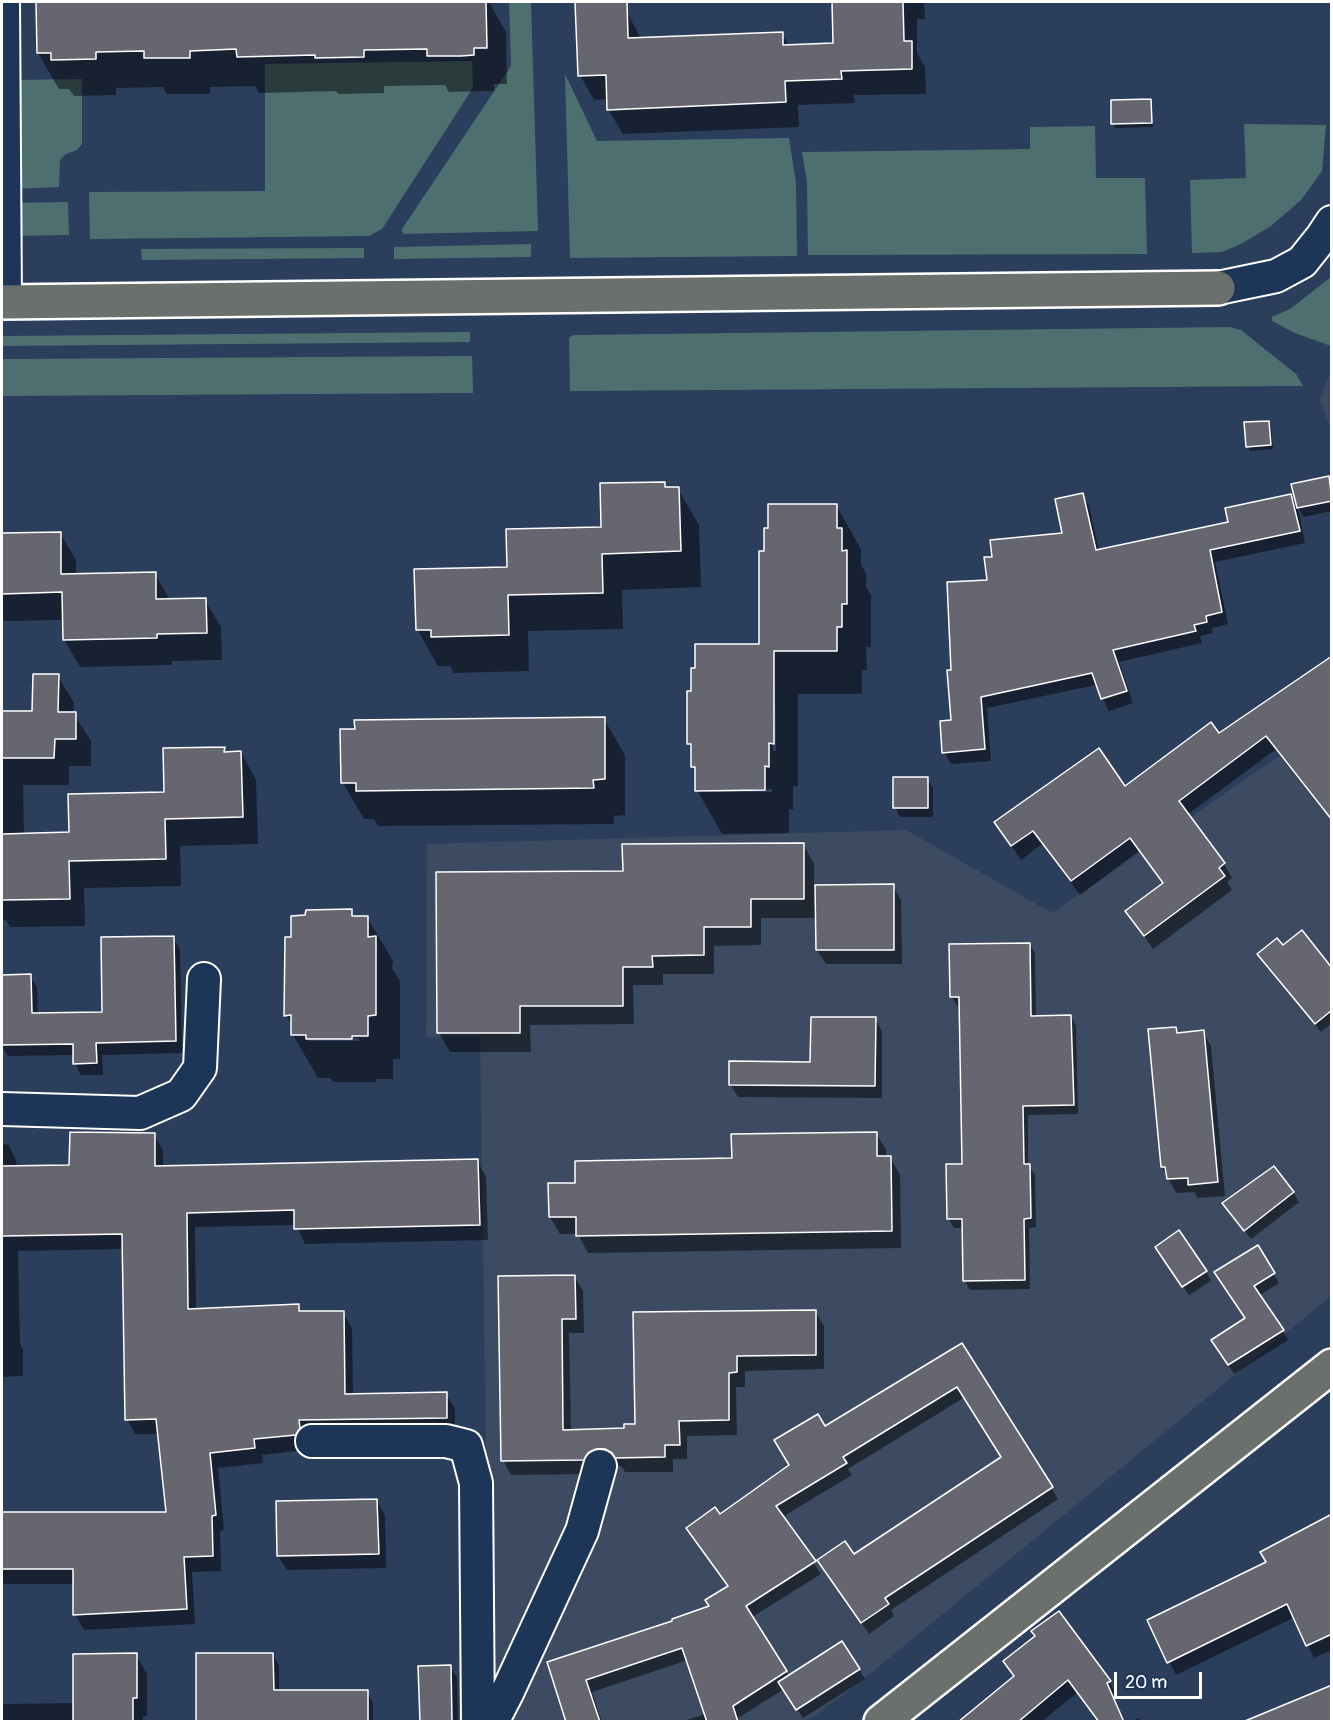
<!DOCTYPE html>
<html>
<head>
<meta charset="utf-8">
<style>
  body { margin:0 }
  #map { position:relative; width:1333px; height:1723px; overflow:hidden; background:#2b3f5c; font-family:Pangolin,sans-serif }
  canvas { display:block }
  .frame { position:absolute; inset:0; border:3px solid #fff; pointer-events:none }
  .scale { position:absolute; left:1114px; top:1672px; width:88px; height:27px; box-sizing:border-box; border:3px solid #fff; border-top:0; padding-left:8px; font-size:18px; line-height:21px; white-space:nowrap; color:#fff; -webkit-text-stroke:4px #1d3557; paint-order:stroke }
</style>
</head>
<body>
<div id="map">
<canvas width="1333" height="1723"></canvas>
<div class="frame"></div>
<div class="scale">20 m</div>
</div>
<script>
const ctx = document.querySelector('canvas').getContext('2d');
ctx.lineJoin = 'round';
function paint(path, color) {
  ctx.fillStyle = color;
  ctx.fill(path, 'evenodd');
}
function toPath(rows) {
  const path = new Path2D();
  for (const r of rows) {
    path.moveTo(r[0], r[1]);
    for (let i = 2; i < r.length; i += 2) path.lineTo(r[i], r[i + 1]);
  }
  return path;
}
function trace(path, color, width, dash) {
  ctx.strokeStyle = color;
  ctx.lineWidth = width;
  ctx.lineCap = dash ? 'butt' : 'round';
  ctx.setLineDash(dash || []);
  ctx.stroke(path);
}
paint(toPath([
  [1331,369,1332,369,1331,429,1320,400],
  [1331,720,1331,1296,855,1686,807,1721,490,1721,480,1037,426,1037,427,844,906,830,1052,913]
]), '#3c4b62');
paint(toPath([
  [509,2,531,2,538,231,403,234,402,229,511,66],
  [472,61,473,86,469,94,382,229,369,236,90,239,89,192,265,191,265,64],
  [565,74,597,141,789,138,796,183,797,256,570,258],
  [82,79,82,144,77,150,66,154,60,160,59,187,11,189,11,80],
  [1244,124,1326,125,1322,171,1301,200,1271,226,1241,244,1222,252,1192,253,1190,180,1246,178],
  [1095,126,1096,178,1145,178,1147,254,808,255,807,182,802,152,1030,149,1030,127],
  [68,202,69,235,11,236,10,203],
  [531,244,531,257,394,259,394,247],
  [364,248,364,258,142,260,141,249],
  [1331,277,1331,346,1295,333,1272,321,1272,317,1290,309],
  [1230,327,1241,330,1296,374,1303,386,570,391,569,338,573,335],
  [470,332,470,342,2,346,2,336],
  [472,356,473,393,2,396,2,359]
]), '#4d6f70');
paint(toPath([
  [37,2,489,2,506,32,507,84,494,84,494,91,449,92,445,85,384,86,384,93,338,94,336,91,259,93,255,86,210,87,210,94,167,94,163,87,116,88,116,95,74,96,69,89,59,89,38,53],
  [829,2,924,2,925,19,917,19,917,53,925,67,926,94,854,95,855,103,798,105,799,127,623,134,608,109,608,99,594,100,580,75,627,12,641,39,782,33,789,46,835,45,834,11],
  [1150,100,1152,105,1153,127,1115,128,1113,124],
  [1269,422,1271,426,1273,449,1250,451,1248,447],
  [1328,477,1332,483,1332,511,1304,517,1298,508,1305,543,1215,562,1228,624,1212,628,1213,633,1200,636,1202,643,1119,662,1133,703,1109,711,1096,685,987,708,991,761,951,764,944,752,953,722,952,671,988,582,994,558,1064,535,1082,495,1089,506,1099,551,1230,523,1291,496,1298,507],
  [664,484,667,489,678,489,699,525,701,587,622,590,623,629,528,631,529,671,454,673,450,666,438,666,417,629,508,569,603,528],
  [836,505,861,549,861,565,866,573,866,587,871,595,871,647,866,647,867,670,862,670,862,694,798,694,798,786,793,786,793,810,789,809,789,833,722,834,697,790,697,774,693,767,693,751,688,743,692,693,761,645,765,552],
  [772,687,775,687,776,751,773,751],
  [715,789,772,789,772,792,715,792],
  [60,533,76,560,76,575,155,574,170,600,205,600,221,627,222,660,172,661,172,665,80,667,64,640,64,620,2,621,2,534],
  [1332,657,1332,821,1275,750,1187,815,1224,864,1232,878,1227,882,1232,890,1153,949,1127,911,1163,884,1139,851,1080,895,1042,844,1021,860,996,823,1125,788,1218,735],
  [58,676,74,703,73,713,91,741,91,766,69,766,69,785,23,785,24,835,70,834,166,793,224,749,226,753,241,752,256,780,258,844,180,846,181,886,84,888,85,926,10,927,6,920,2,920,2,713,33,713],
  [604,719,625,755,625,815,614,816,614,824,378,826,374,819,364,819,343,783],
  [927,779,933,788,933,817,900,817,895,807],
  [803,844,814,864,814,887,893,886,901,900,902,964,826,964,817,950,817,918,761,918,761,945,714,946,714,974,663,974,663,985,633,985,634,1024,530,1025,531,1052,450,1052,439,1033,624,872],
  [351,911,354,917,367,917,393,961,392,968,400,981,400,1059,393,1059,393,1079,376,1079,376,1082,333,1082,330,1078,318,1078,293,1035,293,1027,286,1015,292,939],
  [309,1038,359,1038,359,1041,309,1041],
  [173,937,180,949,182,1053,102,1055,103,1075,81,1075,75,1063,74,1055,8,1056,2,1046,2,976,30,976,37,988,38,1015,104,1013],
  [1030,944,1035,954,1036,1017,1071,1017,1076,1026,1078,1114,1028,1115,1028,1165,1035,1175,1036,1227,1029,1228,1030,1289,970,1290,965,1281,964,1228,954,1228,948,1218,964,1166,961,1006,957,1006,951,996],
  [1282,947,1327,965,1332,963,1332,1023,1321,1032,1259,954],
  [875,1018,882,1031,882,1098,738,1097,730,1084,812,1063],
  [1176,1029,1179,1034,1203,1032,1211,1046,1225,1196,1198,1198,1194,1192,1176,1193,1162,1167],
  [876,1133,886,1150,886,1157,890,1157,900,1175,901,1248,588,1253,578,1234,560,1234,550,1217,577,1185,733,1160],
  [154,1135,163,1150,163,1167,477,1161,486,1176,488,1240,305,1244,296,1225,195,1227,196,1311,298,1306,302,1313,343,1313,352,1328,353,1395,446,1394,455,1409,455,1433,262,1455,263,1463,218,1468,224,1530,220,1531,221,1571,192,1572,195,1624,84,1630,75,1614,75,1584,2,1584,2,1514,167,1514,159,1434,135,1434,127,1419,124,1249,18,1251,20,1344,23,1349,23,1376,2,1377,2,1145,8,1144,16,1160,17,1167,71,1166],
  [1293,1192,1299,1202,1251,1239,1224,1204],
  [1257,1247,1279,1283,1259,1296,1288,1340,1234,1374,1219,1350,1246,1319],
  [1162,1256,1206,1271,1211,1281,1189,1295],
  [574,1276,583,1291,584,1333,569,1333,571,1431,626,1430,636,1425,635,1314,815,1311,824,1326,824,1369,745,1371,745,1387,736,1387,737,1435,687,1436,687,1459,673,1459,673,1472,625,1472,623,1468,615,1463,592,1474,511,1475,503,1460],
  [962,1345,1058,1499,891,1610,894,1616,869,1634,826,1572,854,1556,1002,1458,965,1397,848,1469,852,1475,782,1517,821,1574,752,1617,789,1677,842,1643,865,1679,803,1718,784,1689,738,1718,739,1722,680,1722,706,1714,688,1660,592,1692,602,1722,568,1722,548,1663,674,1622,711,1607,729,1587,688,1529,720,1516,791,1465,824,1428],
  [376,1500,385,1515,386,1568,287,1570,278,1556],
  [1332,1515,1332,1650,1314,1658,1295,1617,1176,1675,1149,1621,1268,1563],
  [273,1654,279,1666,279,1691,367,1692,373,1703,373,1722,198,1722],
  [136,1655,147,1674,147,1716,143,1716,143,1722,2,1722,2,1704,75,1703],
  [1005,1661,1109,1682,1117,1695,1092,1713,1077,1693,1041,1722,960,1722,1014,1678],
  [450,1667,457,1678,458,1722,421,1722],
  [1139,1718,1141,1722,1129,1722]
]), '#0007');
const building = toPath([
  [36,2,486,2,487,48,474,48,474,55,461,56,427,56,427,49,364,50,364,57,315,58,315,55,237,57,236,49,190,51,190,58,144,58,144,51,96,52,96,59,51,60,51,53,37,53,36,2],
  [575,2,627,2,628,38,783,32,783,45,833,43,832,2,903,2,904,41,912,41,912,69,841,71,842,79,785,81,786,102,607,110,606,75,578,76,575,2],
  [1151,99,1152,123,1111,124,1111,100,1151,99],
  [1269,421,1271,445,1246,447,1244,422,1269,421],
  [1329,476,1332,501,1297,508,1291,484,1329,476],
  [665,482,665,487,679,487,681,551,602,554,603,593,508,595,509,635,431,637,431,630,416,630,414,569,507,567,506,529,601,527,600,483,665,482],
  [1083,493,1096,550,1228,522,1225,508,1291,494,1300,531,1210,550,1222,612,1206,616,1207,622,1194,625,1196,631,1113,650,1127,691,1101,699,1092,673,981,697,985,749,942,753,940,721,951,720,947,670,951,670,947,582,987,580,984,557,992,557,990,540,1062,533,1055,499,1083,493],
  [768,504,837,504,837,528,842,528,842,551,847,550,847,604,842,604,842,627,837,627,837,651,774,651,774,744,769,743,769,767,765,766,765,790,695,791,695,767,691,767,691,744,687,744,687,691,691,691,691,668,695,668,695,644,759,644,759,551,764,551,764,528,768,528,768,504],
  [61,532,61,574,156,572,156,599,206,598,207,633,157,634,157,638,63,640,62,592,2,594,2,533,61,532],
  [1332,656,1332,820,1266,736,1179,801,1225,863,1219,868,1225,876,1144,936,1125,911,1163,883,1130,838,1071,881,1033,831,1011,846,994,822,1099,748,1125,786,1211,722,1219,733,1332,656],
  [33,674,59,674,58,712,76,712,76,739,55,739,54,758,2,758,2,711,32,711,33,674],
  [605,717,605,779,593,780,594,788,356,791,356,783,341,783,340,729,355,729,354,720,605,717],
  [225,747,224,752,241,751,243,817,165,819,166,859,69,861,70,899,2,900,2,834,69,832,68,794,164,792,163,748,225,747],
  [893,777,928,777,928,808,893,808,893,777],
  [804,843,804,899,751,899,751,927,704,927,704,955,652,956,653,967,623,967,623,1006,520,1006,520,1033,437,1033,436,872,623,871,622,844,804,843],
  [894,884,894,950,816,950,815,885,894,884],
  [352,909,352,916,368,916,368,937,376,936,376,1015,368,1016,368,1036,352,1036,352,1039,306,1039,306,1035,291,1035,291,1015,284,1016,285,937,291,937,291,916,305,915,306,910,352,909],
  [1302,930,1332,968,1332,1010,1315,1024,1257,954,1277,938,1283,945,1302,930],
  [174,936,176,1041,96,1043,97,1063,73,1064,73,1044,2,1045,2,975,31,974,32,1013,102,1012,101,937,174,936],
  [1030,943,1031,1016,1071,1015,1074,1105,1023,1106,1024,1164,1030,1164,1031,1218,1024,1219,1025,1280,963,1281,962,1219,947,1219,946,1164,962,1164,959,997,950,997,949,944,1030,943],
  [811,1017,876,1017,875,1086,729,1085,729,1061,810,1062,811,1017],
  [1176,1027,1177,1033,1204,1030,1218,1182,1188,1185,1188,1178,1167,1179,1165,1167,1161,1167,1148,1029,1176,1027],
  [70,1132,155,1133,155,1166,478,1159,480,1225,294,1229,294,1210,187,1213,188,1309,299,1304,299,1311,344,1311,345,1394,447,1392,447,1418,299,1420,300,1428,296,1435,254,1439,255,1448,210,1453,216,1515,212,1516,213,1556,184,1557,187,1609,73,1615,73,1569,2,1569,2,1512,166,1512,156,1419,125,1420,122,1234,2,1236,2,1166,69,1165,70,1132],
  [877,1132,877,1156,891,1156,892,1231,576,1236,576,1217,549,1217,548,1183,575,1183,575,1161,732,1158,731,1134,877,1132],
  [1274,1166,1294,1192,1244,1231,1222,1203,1274,1166],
  [1179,1230,1207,1271,1182,1287,1155,1247,1179,1230],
  [1258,1245,1275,1273,1254,1286,1284,1330,1228,1365,1211,1340,1245,1318,1214,1272,1258,1245],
  [575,1275,576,1319,562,1319,563,1430,624,1428,624,1424,635,1424,633,1312,816,1310,816,1355,737,1356,737,1372,729,1373,729,1420,679,1421,680,1445,665,1445,665,1457,615,1458,612,1453,605,1449,596,1449,588,1453,584,1460,501,1461,498,1276,575,1275],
  [962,1343,1053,1487,885,1598,889,1604,861,1623,817,1560,845,1541,854,1554,1001,1457,957,1387,843,1457,847,1463,776,1506,816,1561,746,1606,787,1671,733,1706,738,1722,707,1722,682,1648,586,1680,600,1722,566,1722,547,1662,672,1621,672,1619,709,1606,705,1600,728,1586,686,1528,715,1507,720,1514,789,1465,774,1440,818,1414,825,1426,962,1343],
  [377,1499,379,1554,277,1556,276,1501,377,1499],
  [1332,1514,1332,1634,1306,1646,1287,1604,1167,1663,1147,1620,1266,1562,1260,1552,1332,1514],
  [1059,1611,1111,1681,1107,1683,1124,1722,1099,1722,1068,1680,1018,1722,958,1722,1014,1676,1003,1661,1035,1636,1031,1631,1059,1611],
  [842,1641,860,1669,796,1710,778,1682,842,1641],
  [137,1653,137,1698,133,1698,133,1722,73,1722,73,1654,137,1653],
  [196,1653,273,1653,274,1690,368,1690,368,1722,196,1722,196,1653],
  [451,1665,452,1722,420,1722,418,1666,451,1665],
  [1332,1685,1332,1722,1245,1722,1245,1721,1332,1685]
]);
paint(building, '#65666f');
trace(building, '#fff', 1.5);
const minor = toPath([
  [3,2,5,302],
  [1218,288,1276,276,1302,262,1322,237,1332,222],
  [2,1109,140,1113,181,1095,200,1068,204,979],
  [312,1441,446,1441,466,1446,476,1483,478,1722],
  [492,1722,507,1693,582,1531,600,1466]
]);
const major = toPath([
  [2,302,1218,288],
  [881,1722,1332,1366]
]);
trace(minor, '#fff', 36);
trace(major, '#fff', 38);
trace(minor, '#1d3557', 32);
trace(major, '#6b706d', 33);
</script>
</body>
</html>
